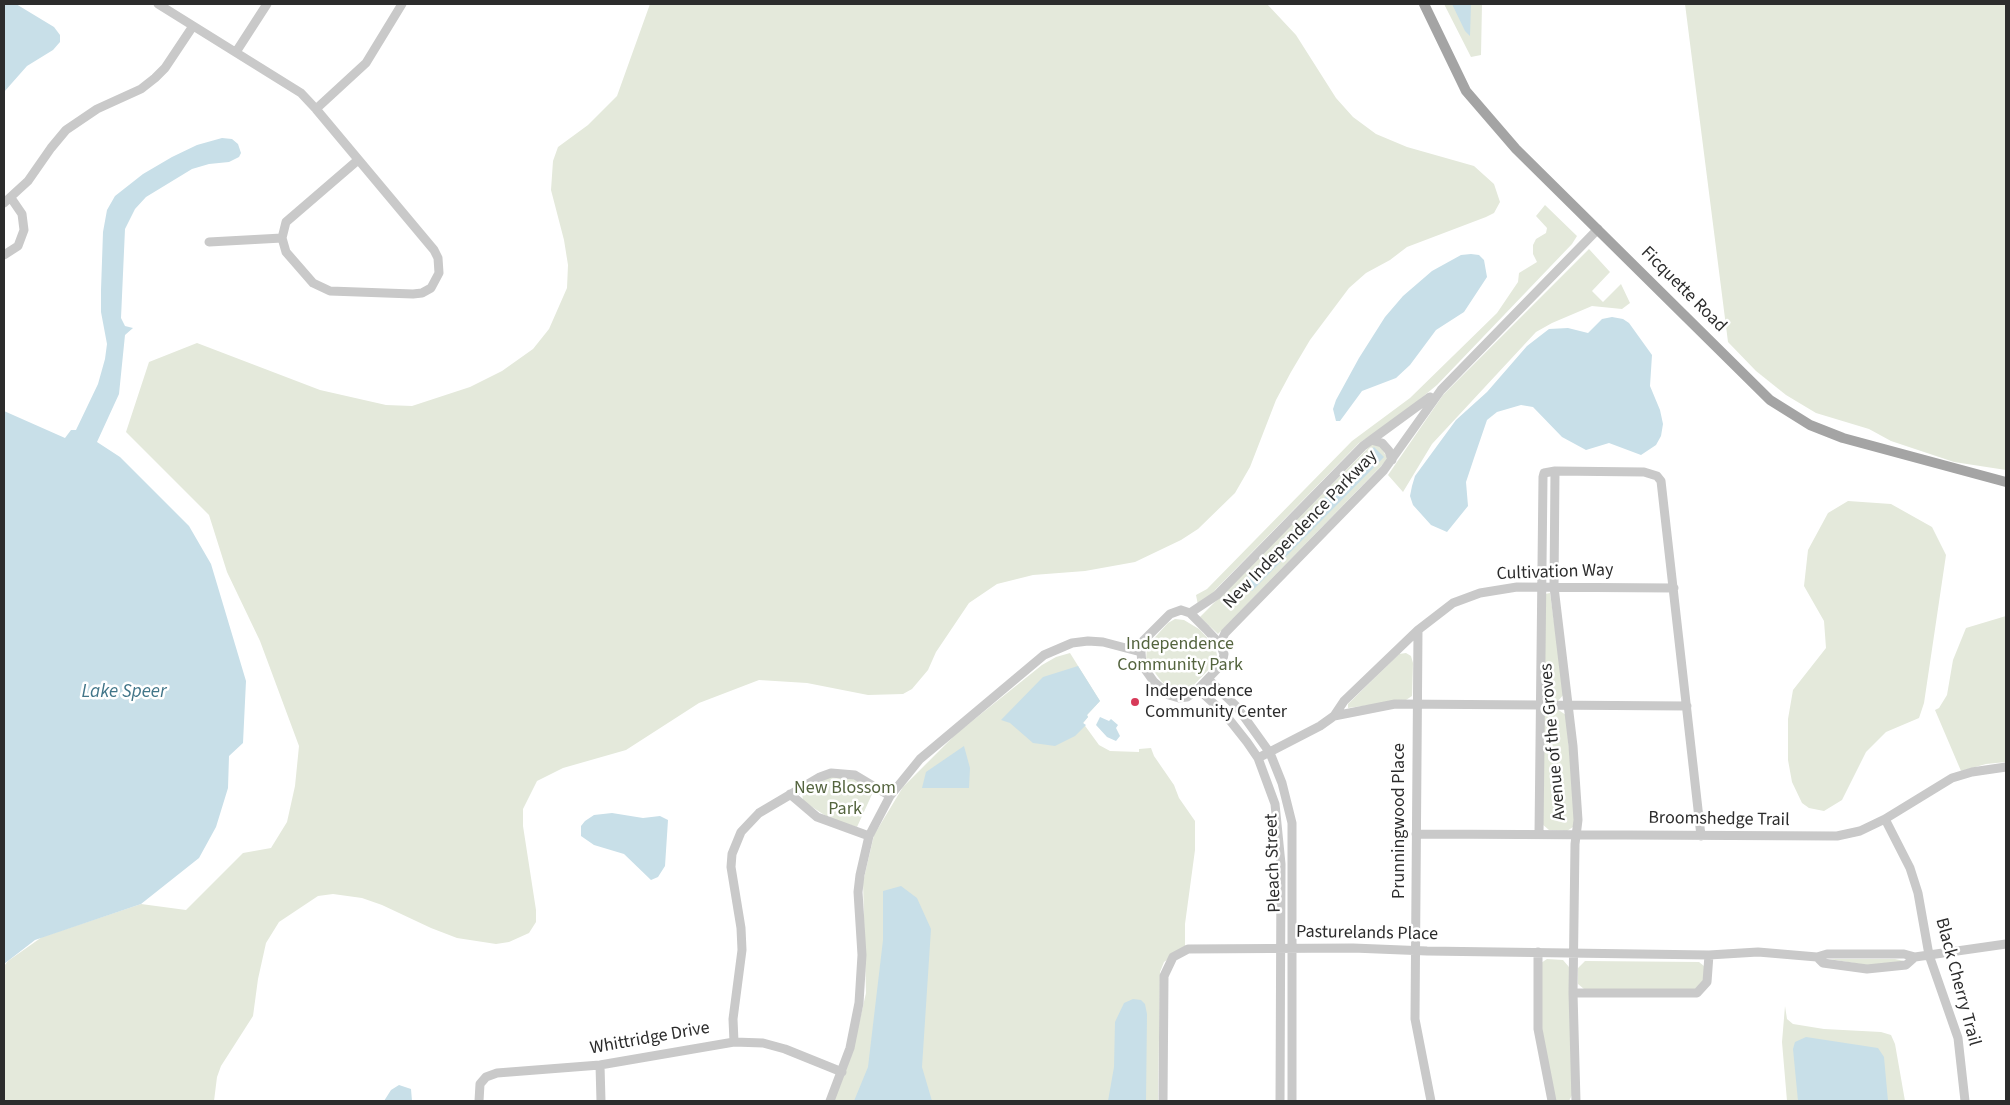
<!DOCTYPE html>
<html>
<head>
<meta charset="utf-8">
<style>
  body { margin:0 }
  #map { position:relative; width:2010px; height:1105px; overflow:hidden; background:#fff; font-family:"Source Sans 3",sans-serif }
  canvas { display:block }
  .frame { position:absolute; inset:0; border:5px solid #2c2c2c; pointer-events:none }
</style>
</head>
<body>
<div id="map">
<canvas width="2010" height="1105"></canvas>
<div class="frame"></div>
</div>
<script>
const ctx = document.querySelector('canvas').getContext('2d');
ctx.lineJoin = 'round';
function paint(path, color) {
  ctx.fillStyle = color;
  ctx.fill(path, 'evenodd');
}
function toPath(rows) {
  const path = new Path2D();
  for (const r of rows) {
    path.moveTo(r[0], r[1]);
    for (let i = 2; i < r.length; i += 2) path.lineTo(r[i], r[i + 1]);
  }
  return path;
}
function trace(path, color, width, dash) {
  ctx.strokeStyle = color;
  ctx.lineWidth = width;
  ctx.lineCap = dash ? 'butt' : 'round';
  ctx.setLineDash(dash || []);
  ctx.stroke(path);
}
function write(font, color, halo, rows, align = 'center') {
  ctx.font = font + ' "Source Sans 3",sans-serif';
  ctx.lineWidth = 5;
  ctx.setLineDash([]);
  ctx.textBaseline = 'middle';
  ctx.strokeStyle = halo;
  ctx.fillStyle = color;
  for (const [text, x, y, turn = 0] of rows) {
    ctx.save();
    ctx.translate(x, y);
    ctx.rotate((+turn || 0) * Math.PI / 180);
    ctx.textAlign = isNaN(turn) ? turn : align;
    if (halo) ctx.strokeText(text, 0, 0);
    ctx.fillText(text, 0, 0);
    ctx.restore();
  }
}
paint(toPath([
  [650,4,1267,4,1296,35,1336,98,1353,117,1376,134,1407,147,1474,166,1494,184,1500,202,1494,213,1486,217,1407,247,1390,260,1366,273,1349,288,1310,340,1291,372,1276,400,1250,467,1235,493,1198,529,1181,540,1135,562,1085,571,1033,575,997,584,969,603,936,652,928,670,912,689,903,694,868,695,807,683,759,680,699,703,626,750,563,768,537,781,523,809,523,826,536,910,536,922,529,933,509,942,496,944,457,938,431,928,382,905,362,898,333,894,318,896,279,922,266,943,258,979,253,1016,221,1066,217,1077,214,1101,4,1101,4,966,8,961,42,937,141,904,186,910,243,853,271,848,287,822,295,786,299,746,260,641,227,572,209,515,126,432,149,362,197,343,320,390,386,405,412,406,470,387,502,371,533,349,549,329,567,288,568,265,564,240,551,190,553,161,558,147,588,125,617,96],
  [1444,4,1482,4,1481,55,1471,57],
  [1685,4,2006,4,2006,470,1954,462,1891,441,1869,429,1816,413,1786,395,1756,371,1728,342],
  [1545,205,1577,236,1572,244,1437,385,1397,418,1359,443,1215,590,1212,597,1198,605,1196,595,1207,589,1352,441,1410,398,1497,313,1518,282,1519,273,1537,262,1533,254,1533,245,1536,239,1546,233,1547,228,1536,216],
  [1589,249,1610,272,1592,291,1603,302,1621,284,1630,303,1622,309,1592,306,1552,323,1536,332,1432,444,1403,492,1388,475,1443,395],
  [1372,444,1380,446,1388,459,1218,634,1200,617],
  [1848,501,1891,504,1932,527,1946,555,1924,703,1919,718,1886,732,1866,752,1842,800,1824,811,1809,808,1802,803,1792,782,1788,760,1788,719,1793,690,1826,648,1824,621,1804,586,1808,550,1828,513],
  [1550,593,1564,694,1558,701,1551,701,1545,698,1545,594],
  [2006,616,2006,762,1986,764,1961,771,1935,710,1939,708,1947,695,1953,660,1966,628],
  [1175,619,1184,620,1199,629,1215,646,1217,655,1215,663,1189,690,1180,692,1172,690,1162,682,1146,661,1147,646,1168,623],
  [1070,653,1100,701,1087,715,1088,717,1083,723,1099,745,1110,751,1139,752,1139,749,1151,748,1154,756,1174,785,1179,798,1195,821,1195,850,1185,924,1185,947,1164,962,1160,972,1158,1101,834,1101,852,1054,866,993,863,882,874,835,903,787,956,734,1042,665,1056,657],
  [1406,653,1411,656,1413,663,1412,696,1406,700,1348,708,1348,704,1399,654],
  [1557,709,1566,715,1575,818,1573,827,1567,831,1549,830,1542,824,1544,713,1548,710],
  [837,776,855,779,874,790,857,827,829,818,803,801,802,792,827,778],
  [1547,959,1563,960,1569,967,1573,1093,1569,1101,1557,1101,1554,1098,1542,1037,1541,963],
  [1829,959,1895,959,1904,961,1873,966],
  [1585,961,1699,962,1704,966,1705,979,1699,989,1584,989,1578,984,1578,968],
  [1785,1006,1787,1019,1793,1024,1824,1029,1881,1032,1891,1035,1895,1044,1905,1101,1787,1101,1782,1042]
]), '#e4e9db');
paint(toPath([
  [4,4,16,4,54,27,60,35,60,42,53,50,27,66,4,92],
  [1452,4,1471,4,1470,36,1465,31],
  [222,138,232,139,238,144,241,153,239,157,229,162,209,164,192,169,146,197,135,209,125,229,121,318,125,326,133,328,125,335,119,394,97,442,120,457,189,526,211,564,246,681,243,743,229,756,228,788,216,827,199,858,141,904,35,940,4,964,4,411,65,438,71,430,76,430,98,384,105,359,107,344,101,312,101,290,103,232,107,210,115,196,143,174,172,157,197,145],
  [1471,254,1479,255,1484,260,1487,277,1464,312,1436,330,1410,365,1396,378,1362,391,1340,421,1336,421,1333,409,1336,400,1359,358,1385,317,1403,296,1432,271,1461,255],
  [1612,317,1623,319,1629,323,1652,355,1650,386,1660,410,1663,424,1661,436,1656,445,1641,455,1609,443,1586,450,1562,437,1533,407,1521,405,1497,412,1487,420,1474,458,1466,482,1468,506,1447,532,1431,525,1413,505,1410,496,1412,486,1415,476,1456,420,1487,392,1527,346,1549,329,1568,328,1588,333,1602,319],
  [1374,447,1384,457,1252,591,1242,582],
  [1078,666,1100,701,1087,715,1088,717,1083,723,1086,725,1075,736,1055,746,1033,743,1010,723,1001,720,1043,677],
  [1100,717,1109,721,1111,719,1118,725,1116,728,1120,736,1116,741,1107,737,1096,725],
  [964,746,970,768,969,788,922,788,926,772],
  [612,813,643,818,660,816,668,820,665,866,658,877,651,880,624,854,594,845,581,836,581,826,585,821,594,815],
  [901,886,917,898,931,929,922,1067,932,1101,854,1101,868,1067,883,940,883,891],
  [1133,999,1141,1000,1145,1004,1147,1014,1146,1101,1108,1101,1114,1067,1115,1022,1124,1003],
  [1806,1037,1878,1048,1884,1057,1888,1101,1798,1101,1793,1049,1795,1042],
  [399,1085,411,1089,412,1101,384,1101,391,1090]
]), '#c8dfe8');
trace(toPath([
  [158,4,301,93,316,109,434,250,438,258,439,273,431,288,422,293,413,294,330,291,313,283,286,252,282,238,286,222,358,160],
  [236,52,267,4],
  [316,109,366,63,402,4],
  [4,203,28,181,51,148,66,130,97,109,141,89,155,78,165,68,193,26],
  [209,242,282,238],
  [4,255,18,246,24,230,22,214,11,198],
  [1371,440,1382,443,1389,451,1392,460],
  [1555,471,1554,587,1573,746,1578,820,1575,844,1573,993,1576,1101],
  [1181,610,1190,613,1206,629,1220,644,1224,654,1222,664,1198,689,1187,697,1179,698,1169,695,1154,682,1142,665,1141,652,1143,641,1170,614,1181,610],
  [1190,613,1217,595,1363,446,1430,397],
  [1418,630,1415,1019,1431,1101],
  [1220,644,1225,633,1384,470,1441,390,1598,229],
  [1208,679,1237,707,1270,753,1282,783,1292,823,1292,1101],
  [1198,689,1224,713,1247,742,1258,758,1275,804,1281,864,1280,1101],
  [1334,716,1395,704,1687,706],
  [1258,758,1320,726,1334,716,1344,701,1418,630,1453,603,1480,593,1517,587,1674,588],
  [790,794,817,817,869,836],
  [1885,819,1910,868,1918,893,1929,955,1958,1038,1965,1101],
  [1416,834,1837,836,1860,831,1885,819,1952,778,1972,772,2006,767],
  [1539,834,1543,477,1544,473,1555,471,1644,472,1657,476,1661,481,1701,836],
  [1538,952,1538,1029,1552,1101],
  [1817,957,1823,963,1867,969,1906,965,1915,957],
  [1573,993,1697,993,1707,982,1709,955],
  [734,1042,733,1019,742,950,741,928,731,867,732,854,741,832,759,813,820,777,831,773,855,775,890,796],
  [600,1065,601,1101],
  [479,1101,480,1084,486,1077,497,1073,600,1065,734,1042,763,1043,785,1049,842,1072],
  [830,1101,850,1048,859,1003,862,955,858,892,860,875,869,836,890,796,920,759,1044,655,1072,643,1088,641,1103,642,1141,652],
  [1163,1101,1164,976,1173,957,1188,949,1353,948,1427,951,1709,955,1758,952,1817,957,1827,954,1904,954,1915,957,2006,944]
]), '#c9c9c9', 9);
trace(toPath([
  [1424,4,1466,91,1516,149,1770,400,1810,425,1843,438,2006,482]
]), '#a4a4a4', 10);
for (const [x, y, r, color] of [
  [1135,702,5,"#d73a59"]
]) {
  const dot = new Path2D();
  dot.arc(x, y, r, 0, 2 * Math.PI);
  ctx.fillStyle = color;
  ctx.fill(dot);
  trace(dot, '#fff', 2);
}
write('18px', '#2c2c2c', '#fff', [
  ["Ficquette Road",1683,290,45],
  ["New Independence Parkway",1301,530,-46],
  ["Cultivation Way",1555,573,-2],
  ["Avenue of the Groves",1554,742,-95],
  ["Broomshedge Trail",1719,820,1],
  ["Prunningwood Place",1400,821,-90],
  ["Pleach Street",1274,863,-92],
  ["Pasturelands Place",1367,934,1],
  ["Black Cherry Trail",1957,982,75],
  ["Whittridge Drive",650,1039,-10]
]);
write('18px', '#54643e', '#fff', [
  ["Independence",1180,645],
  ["Community Park",1180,666],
  ["New Blossom",845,789],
  ["Park",845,810]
]);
write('18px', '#2c2c2c', '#fff', [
  ["Independence",1145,692],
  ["Community Center",1145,713]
], 'left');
write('italic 19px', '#417588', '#fff', [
  ["Lake Speer",124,693]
]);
</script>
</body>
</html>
